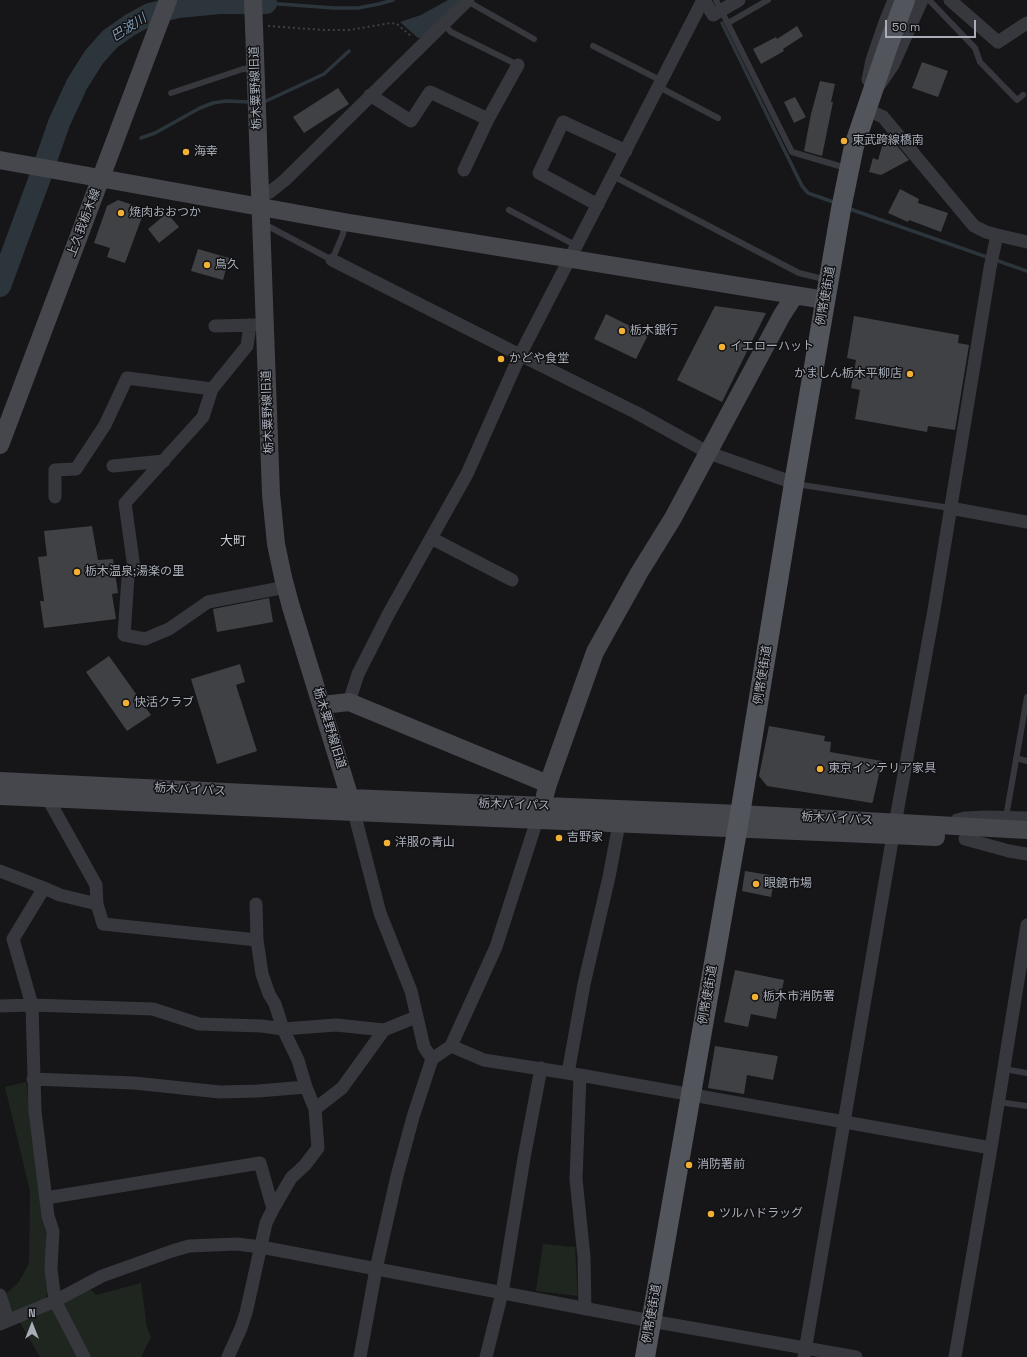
<!DOCTYPE html>
<html>
<head>
<meta charset="utf-8">
<style>
  body { margin:0 }
  #map { position:relative; width:1027px; height:1357px; overflow:hidden; background:#161618; font-family:"Space Grotesk",sans-serif }
  canvas { display:block }
  .north { position:absolute; left:12px; top:1305px; width:40px; height:40px; -webkit-text-stroke:3px #111113; paint-order:stroke; rotate:0deg; font-size:11px; font-weight:700; line-height:16px; text-align:center; color:#a8adb8 }
  .north::after { content:''; display:block; margin:auto; width:14px; height:18px; background:#a8adb8; clip-path:polygon(50% 0,100% 100%,50% 72%,0 100%) }
  .scale { position:absolute; left:885px; top:20px; width:91px; height:18px; box-sizing:border-box; border:2px solid #a8adb8; border-top:0; padding-left:5px; font-size:12px; line-height:14px; white-space:nowrap; color:#a8adb8; -webkit-text-stroke:3px #111113; paint-order:stroke }
</style>
</head>
<body>
<div id="map">
<canvas width="1027" height="1357"></canvas>
<div class="north">N</div>
<div class="scale">50 m</div>
</div>
<script>
const ctx = document.querySelector('canvas').getContext('2d');
ctx.lineJoin = 'round';
function paint(path, color) {
  ctx.fillStyle = color;
  ctx.fill(path, 'evenodd');
}
function toPath(rows) {
  const path = new Path2D();
  for (const r of rows) {
    path.moveTo(r[0], r[1]);
    for (let i = 2; i < r.length; i += 2) path.lineTo(r[i], r[i + 1]);
  }
  return path;
}
function trace(path, color, width, dash) {
  ctx.strokeStyle = color;
  ctx.lineWidth = width;
  ctx.lineCap = dash ? 'butt' : 'round';
  ctx.setLineDash(dash || []);
  ctx.stroke(path);
}
function write(font, color, halo, rows, align = 'center') {
  ctx.font = font + ' "Space Grotesk","Noto Sans JP",sans-serif';
  ctx.lineWidth = 3;
  ctx.setLineDash([]);
  ctx.textBaseline = 'middle';
  ctx.strokeStyle = halo;
  ctx.fillStyle = color;
  for (const [text, x, y, turn = 0] of rows) {
    ctx.save();
    ctx.translate(x, y);
    ctx.rotate((+turn || 0) * Math.PI / 180);
    ctx.textAlign = isNaN(turn) ? turn : align;
    if (halo) ctx.strokeText(text, 0, 0);
    ctx.fillText(text, 0, 0);
    ctx.restore();
  }
}
paint(toPath([
  [26,1082,46,1225,48,1291,44,1302,0,1321,0,1299,19,1282,29,1263,30,1191,5,1087],
  [543,1244,575,1247,578,1296,536,1291],
  [141,1283,147,1328,151,1337,141,1357,89,1357,61,1301,89,1288,96,1295],
  [52,1304,78,1357,40,1357,19,1321]
]), '#1e261f');
paint(toPath([
  [448,0,462,0,424,37,418,38,400,22,421,15]
]), '#2c353c');
trace(toPath([
  [266,3,334,8,358,8,379,4,393,0],
  [722,23,802,186,808,193,836,203],
  [261,102,264,102,324,74,349,51],
  [141,138,155,133,200,108,213,103,226,101,251,102],
  [847,208,1027,271]
]), '#2c353c', 3.5);
trace(toPath([
  [0,286,42,172,59,123,77,84,94,57,110,39,130,25,150,14,178,7,220,3,266,3]
]), '#2c353c', 22);
paint(toPath([
  [797,26,803,36,783,49,784,51,761,64,753,49,776,37,777,39],
  [922,62,948,71,938,97,912,88],
  [820,81,835,84,831,102,833,102,822,156,804,151,811,114],
  [338,88,349,104,304,133,293,117],
  [795,97,806,117,794,123,784,102],
  [886,133,909,160,881,175,869,172,873,158,878,160],
  [900,189,919,199,918,203,948,213,941,232,909,220,908,222,888,213],
  [118,200,145,209,125,263,107,257,110,248,94,243,107,206],
  [167,213,179,227,159,243,148,229],
  [198,249,229,258,223,280,191,271],
  [715,306,766,313,722,402,677,380],
  [606,314,648,335,636,359,594,339],
  [854,316,959,335,958,343,969,345,955,430,928,426,927,432,855,419,860,390,851,388,856,360,847,358],
  [92,526,98,560,113,559,118,593,112,594,116,619,44,628,40,601,44,601,38,557,47,556,44,531],
  [269,598,273,622,217,632,213,609],
  [109,656,151,715,127,731,86,672],
  [240,664,245,682,236,685,257,751,217,764,191,679],
  [769,726,825,736,824,741,831,742,830,752,882,761,873,801,872,803,767,786,759,776],
  [745,871,775,876,771,897,742,891],
  [735,970,784,980,776,1019,751,1014,748,1027,724,1022],
  [715,1046,778,1056,773,1080,747,1075,744,1094,708,1088]
]), '#404145');
trace(toPath([
  [268,26,324,30,349,30,391,23,397,24,412,37]
]), '#3d3f44', 2, [2, 3]);
trace(toPath([
  [716,0,792,152,846,168],
  [929,0,975,48,980,62,1017,100,1023,95],
  [467,1,534,39],
  [728,23,768,0],
  [444,24,451,32,518,65],
  [593,46,662,81],
  [659,87,718,118],
  [171,93,243,69,254,68],
  [613,176,799,273,827,280],
  [509,210,577,246],
  [264,224,332,260,343,234,344,224],
  [796,484,950,508],
  [1016,758,1027,761],
  [1006,817,1027,697],
  [1004,1069,1027,1073],
  [998,1102,1027,1106]
]), '#37383d', 6);
trace(toPath([
  [704,0,713,15,739,0],
  [950,0,998,42,1027,23],
  [868,80,872,60,884,25,894,0],
  [880,84,893,65,922,0],
  [370,95,411,121,430,92,488,119,464,170],
  [488,119,518,65],
  [260,197,270,192,285,180,468,0],
  [598,205,539,173,563,122,626,151],
  [997,235,1027,242],
  [332,260,520,355,637,413,709,453,794,483],
  [215,326,257,325],
  [212,389,203,417,125,503,134,568,128,577,124,635,145,639,169,629,208,602,286,587],
  [113,466,164,461],
  [55,497,55,470,76,469,105,425,127,378,212,389,247,346,250,325],
  [950,508,1027,522],
  [431,538,512,580],
  [349,702,358,674,389,613,467,474,520,355,703,0],
  [47,797,96,885,97,904],
  [354,812,380,913,411,991,424,1047,432,1059],
  [957,820,965,818,988,817,1027,818],
  [965,839,1009,851,1027,854],
  [0,871,44,888,60,895,97,904,103,924,257,940],
  [44,888,13,939,32,1005,35,1111,48,1216,53,1231,51,1269,55,1301,84,1357],
  [0,1006,32,1005,153,1009,199,1024,262,1026,283,1029,336,1025,384,1030,416,1017],
  [451,1046,484,1060,580,1075,991,1148],
  [568,1073,584,984,609,877,619,824],
  [580,1075,576,1179,584,1257,585,1309],
  [33,1079,134,1083,220,1092,258,1091,306,1087],
  [315,1109,342,1088,384,1030],
  [46,1198,260,1163,273,1209],
  [0,1295,8,1320],
  [0,1324,55,1301,102,1276,172,1251,189,1246,237,1244,261,1247,651,1321,856,1357],
  [228,1357,241,1328,246,1313,266,1223,273,1209,291,1178,305,1165,318,1148,315,1109,306,1087,298,1060,283,1029,275,1004,269,994,262,974,257,940,256,904],
  [360,1357,376,1269,397,1176,413,1117,432,1059,451,1046,496,947,537,820],
  [486,1357,502,1293,524,1158,541,1068],
  [804,1357,893,835,934,610,990,268,997,235,986,232,974,226,883,117,866,109],
  [955,1357,991,1148,1027,925]
]), '#37383d', 13);
trace(toPath([
  [253,0,271,494,276,544,283,577,291,607,353,808],
  [0,160,344,222,825,300],
  [0,445,168,0],
  [322,705,349,702,548,784,545,795],
  [0,781,350,798,740,814,1027,830],
  [548,784,595,652,639,573,673,518,782,315,795,295],
  [0,796,354,812,936,837]
]), '#45474d', 18);
trace(toPath([
  [645,1357,740,814,794,483,841,209,854,146,889,43,905,0]
]), '#53555c', 20);
for (const [x, y, r, color] of [
  [844,141,4,"#f2b134"],
  [186,152,4,"#f2b134"],
  [121,213,4,"#f2b134"],
  [207,265,4,"#f2b134"],
  [622,331,4,"#f2b134"],
  [722,347,4,"#f2b134"],
  [501,359,4,"#f2b134"],
  [910,374,4,"#f2b134"],
  [77,572,4,"#f2b134"],
  [126,703,4,"#f2b134"],
  [820,769,4,"#f2b134"],
  [559,838,4,"#f2b134"],
  [387,843,4,"#f2b134"],
  [756,884,4,"#f2b134"],
  [755,997,4,"#f2b134"],
  [689,1165,4,"#f2b134"],
  [711,1214,4,"#f2b134"]
]) {
  const dot = new Path2D();
  dot.arc(x, y, r, 0, 2 * Math.PI);
  ctx.fillStyle = color;
  ctx.fill(dot);
  trace(dot, '#111113', 1.5);
}
write('12px', '#a8adb8', '#111113', [
  ["栃木粟野線旧道",256,88,-92],
  ["上久我栃木線",84,223,-69],
  ["例幣使街道",826,296,-80],
  ["栃木粟野線旧道",268,412,-92],
  ["例幣使街道",763,675,-81],
  ["栃木粟野線旧道",329,728,73],
  ["栃木バイパス",190,790,3],
  ["栃木バイパス",514,805,2],
  ["栃木バイパス",837,819,3],
  ["例幣使街道",708,995,-80],
  ["例幣使街道",652,1314,-80]
]);
write('12px', '#a8adb8', '#111113', [
  ["東武跨線橋南",852,141],
  ["海幸",194,152],
  ["焼肉おおつか",129,213],
  ["鳥久",215,265],
  ["栃木銀行",630,331],
  ["イエローハット",730,347],
  ["かどや食堂",509,359],
  ["かましん栃木平柳店",902,374,"right"],
  ["栃木温泉;湯楽の里",85,572],
  ["快活クラブ",134,703],
  ["東京インテリア家具",828,769],
  ["吉野家",567,838],
  ["洋服の青山",395,843],
  ["眼鏡市場",764,884],
  ["栃木市消防署",763,997],
  ["消防署前",697,1165],
  ["ツルハドラッグ",719,1214]
], 'left');
write('italic 13px', '#7f9bb3', '#111113', [
  ["巴波川",129,28,-33]
]);
write('13px', '#c9ccd4', '#111113', [
  ["大町",233,541]
]);
</script>
</body>
</html>
